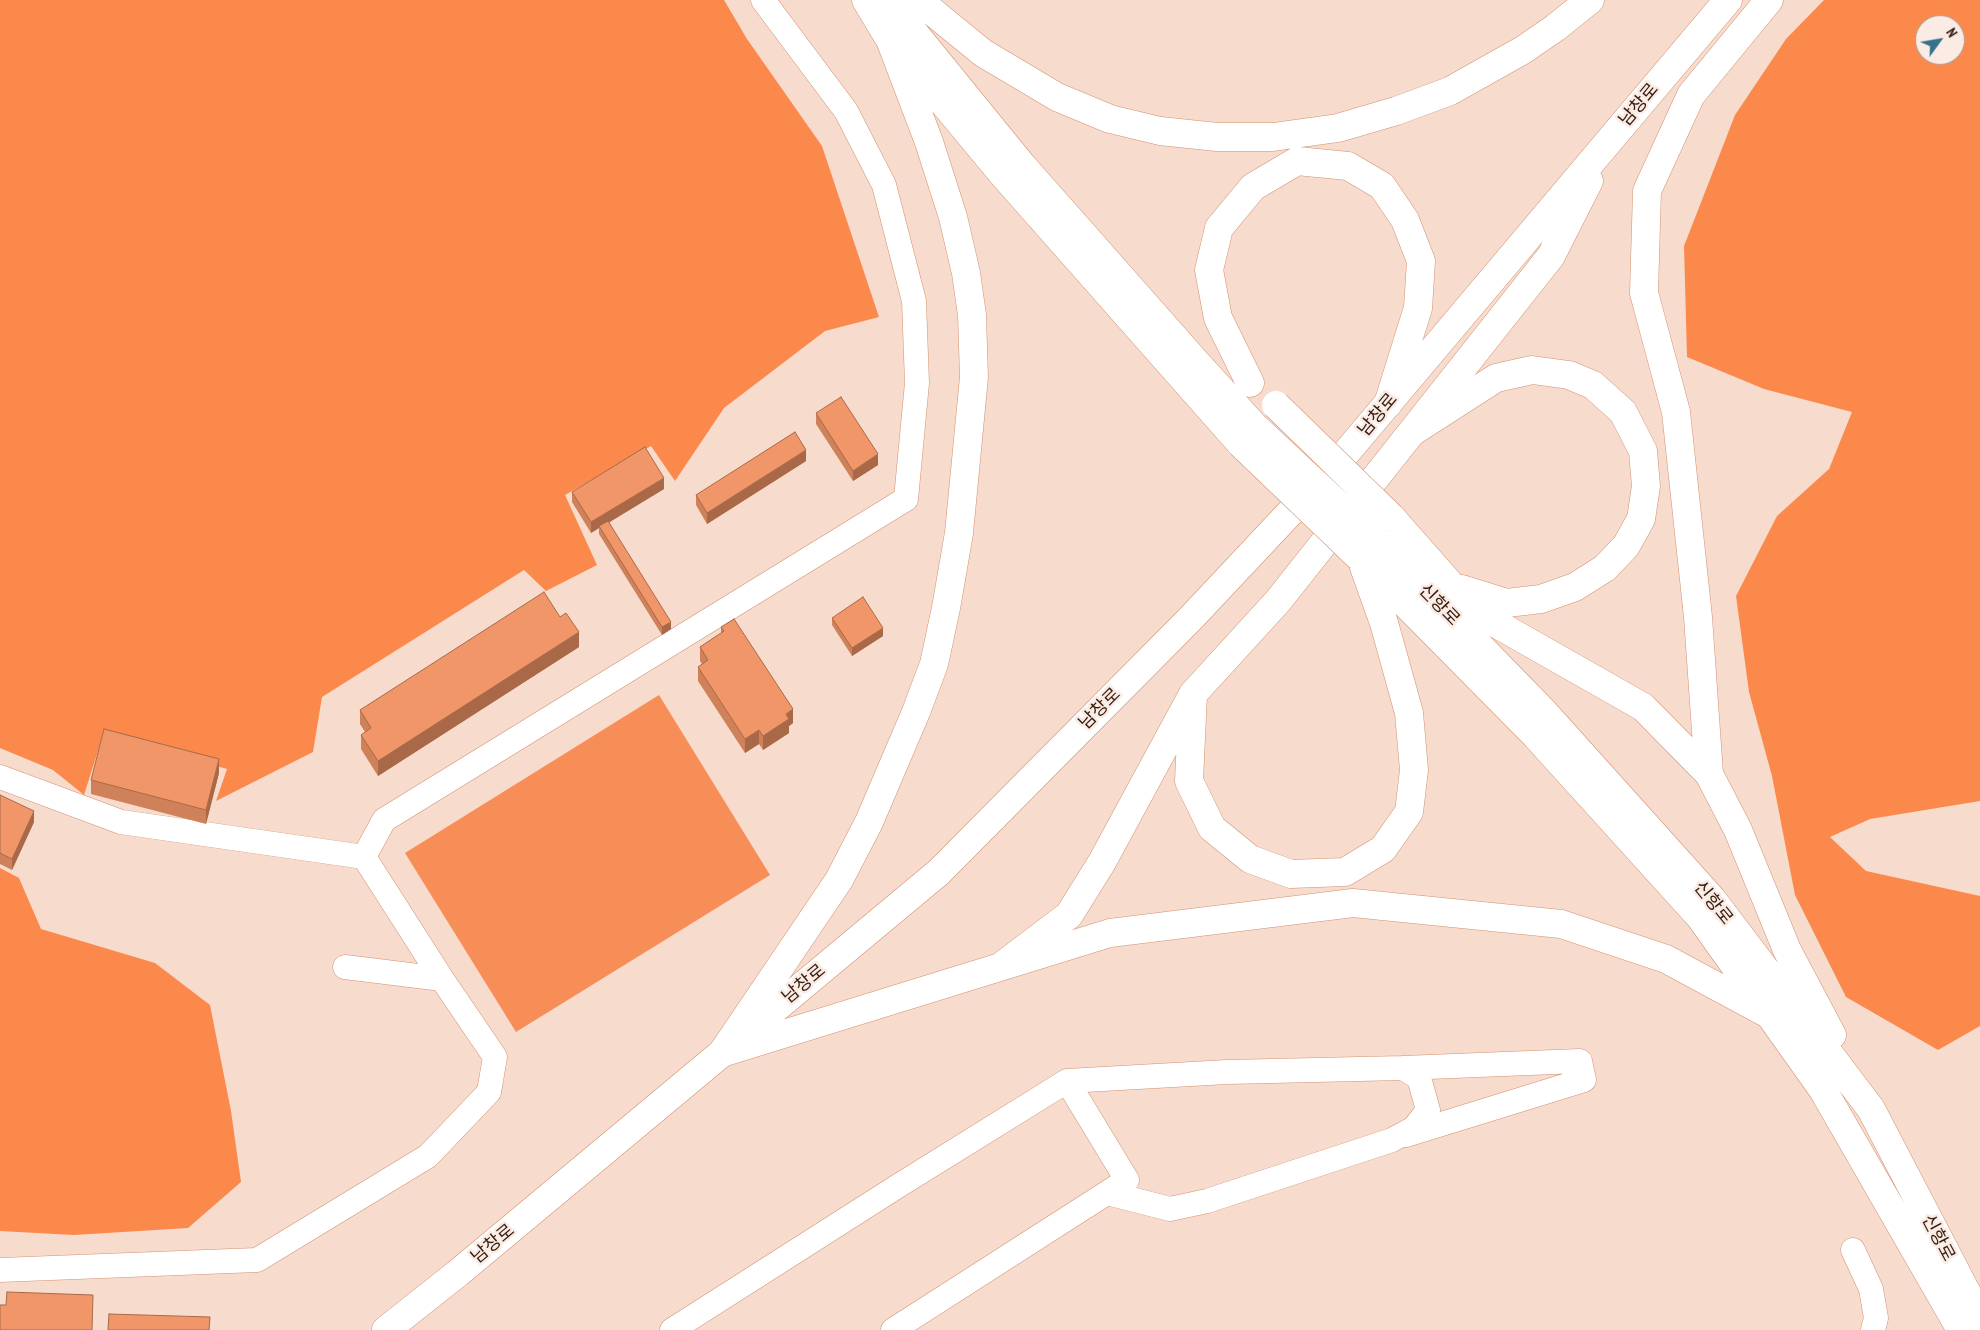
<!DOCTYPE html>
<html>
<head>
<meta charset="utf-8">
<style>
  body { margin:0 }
  #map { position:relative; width:1980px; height:1330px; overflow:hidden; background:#f7dbcd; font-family:"PT Sans Narrow",sans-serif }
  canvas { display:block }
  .north { position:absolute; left:1915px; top:15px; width:50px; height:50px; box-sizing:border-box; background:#faebe4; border:1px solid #ab988e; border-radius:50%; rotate:58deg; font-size:14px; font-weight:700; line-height:20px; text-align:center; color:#351c0e }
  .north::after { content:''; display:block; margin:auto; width:18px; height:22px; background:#37728a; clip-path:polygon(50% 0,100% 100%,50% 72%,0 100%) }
</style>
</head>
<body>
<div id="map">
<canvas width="1980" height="1330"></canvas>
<div class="north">N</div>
</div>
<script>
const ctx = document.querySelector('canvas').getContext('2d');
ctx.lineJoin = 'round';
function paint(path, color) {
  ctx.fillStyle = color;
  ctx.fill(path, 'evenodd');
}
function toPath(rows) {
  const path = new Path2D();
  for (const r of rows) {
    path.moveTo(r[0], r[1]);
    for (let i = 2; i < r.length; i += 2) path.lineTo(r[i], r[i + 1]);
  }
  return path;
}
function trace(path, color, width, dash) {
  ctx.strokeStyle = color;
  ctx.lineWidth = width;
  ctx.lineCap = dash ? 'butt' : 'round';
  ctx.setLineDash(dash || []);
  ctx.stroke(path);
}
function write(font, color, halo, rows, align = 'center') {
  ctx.font = font + ' "PT Sans Narrow","Noto Sans KR",sans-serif';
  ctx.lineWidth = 5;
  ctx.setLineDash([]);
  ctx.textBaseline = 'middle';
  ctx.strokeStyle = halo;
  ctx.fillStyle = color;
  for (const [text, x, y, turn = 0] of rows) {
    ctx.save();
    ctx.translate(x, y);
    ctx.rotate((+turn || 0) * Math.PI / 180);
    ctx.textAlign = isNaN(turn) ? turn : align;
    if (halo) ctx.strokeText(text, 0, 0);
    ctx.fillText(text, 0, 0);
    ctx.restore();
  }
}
paint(toPath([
  [659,695,770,875,516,1032,405,853]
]), '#f88e57');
paint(toPath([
  [0,0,724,0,747,39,822,146,879,317,825,331,724,408,675,481,651,446,565,495,597,565,546,591,524,570,322,697,313,752,216,801,227,769,103,735,84,795,53,770,0,748],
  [1824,0,1980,0,1980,801,1870,819,1830,837,1866,871,1980,896,1980,1026,1938,1050,1846,997,1795,895,1772,776,1749,692,1736,596,1777,516,1829,469,1852,412,1764,389,1687,357,1684,246,1735,115,1786,39],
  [1925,25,1955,25,1955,55,1925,55],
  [0,868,19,878,41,929,155,963,210,1005,231,1111,241,1182,188,1228,74,1235,0,1231]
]), '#fb894c');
const minor = toPath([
  [0,777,121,822,364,857,442,979,495,1057,489,1092,428,1156,257,1260,0,1270],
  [364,857,384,820,906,499,917,383,914,301,884,185,846,111,763,0],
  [345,967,442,979],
  [1403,1068,1580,1061,1584,1080,1406,1135],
  [1853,1250,1871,1289,1876,1318,1873,1330],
  [672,1330,898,1186,1067,1081,1227,1072,1403,1068,1419,1078,1428,1110,1414,1128,1392,1140,1207,1201,1170,1209,1107,1193],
  [893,1330,1127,1180,1067,1081]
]);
const major = toPath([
  [1003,965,1069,915,1102,862,1193,694,1278,601,1551,256,1589,181],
  [386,1330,458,1273,939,872,1192,617,1346,453,1728,0]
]);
const highway = toPath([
  [866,0,887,35,1005,177,1241,444],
  [892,0,903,19,1021,164,1195,361,1254,426],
  [918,0,983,53,1057,97,1110,119,1160,131,1217,137,1273,137,1338,128,1396,111,1450,91,1523,50,1555,28,1590,0],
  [1250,383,1218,318,1209,270,1219,228,1253,187,1297,161,1348,166,1382,186,1405,220,1421,261,1418,308,1388,404],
  [1412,432,1496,378,1532,370,1569,375,1593,385,1623,412,1643,451,1646,486,1641,519,1626,546,1605,568,1575,587,1541,599,1507,603,1462,589],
  [1391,517,1450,584,1495,623,1643,707,1709,774,1738,830,1787,950,1832,1035],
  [1377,541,1544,712,1712,899,1871,1109,1980,1318],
  [1360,558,1536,736,1700,917,1823,1090,1961,1330],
  [1193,694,1189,781,1212,828,1250,859,1291,874,1345,872,1383,849,1409,812,1414,770,1409,713,1384,623,1364,567],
  [1709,774,1698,617,1676,412,1644,293,1647,191,1691,95,1769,0],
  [722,1053,1110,933,1353,903,1561,924,1666,959,1770,1015],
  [722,1053,839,880,869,822,916,712,934,664,946,608,959,533,974,377,972,315,966,273,953,217,929,142,889,37]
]);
trace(minor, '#d39170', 25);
trace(major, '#d39170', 29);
trace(highway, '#d39170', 29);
trace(minor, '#fff', 24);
trace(major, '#fff', 28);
trace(highway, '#fff', 28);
const highwayBridge = toPath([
  [1276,405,1391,517],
  [1254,426,1377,541],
  [1241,444,1360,558]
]);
trace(highwayBridge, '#d39170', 29, []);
trace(highwayBridge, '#fff', 28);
paint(toPath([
  [816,413,878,465,853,481,816,424],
  [806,461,707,524,696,505,696,495],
  [664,489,609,522,671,629,662,635,599,534,599,528,591,533,572,502,572,492],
  [832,618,883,636,852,656,832,625],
  [721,627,793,723,789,726,789,733,763,750,759,744,745,753,698,681,698,667,702,664,700,661,700,647,721,633],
  [579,647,378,776,361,749,361,735,365,732,360,724,360,710],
  [219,773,206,824,91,794,91,780],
  [0,795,34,822,12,870,0,864]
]), '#cf8159');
paint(toPath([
  [806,450,806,461,707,524,707,513],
  [878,454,878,465,853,481,853,471],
  [664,478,664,489,600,528,599,526,599,528,591,533,591,522],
  [671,622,671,629,662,635,662,627],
  [883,628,883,636,852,656,852,648],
  [579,632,579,647,378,776,378,761],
  [793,709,793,723,789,726,789,733,763,750,763,736,786,714],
  [759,730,759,744,745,753,745,739],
  [219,759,219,773,206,824,206,810],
  [34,811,34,822,12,870,12,859]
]), '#a96949');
const building = toPath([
  [841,397,878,454,853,471,816,413,841,397],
  [795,432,806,450,707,513,696,495,795,432],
  [645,447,664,478,591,522,572,492,645,447],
  [608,521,671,622,662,627,599,526,608,521],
  [544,592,560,617,566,613,579,632,378,761,361,735,371,728,360,710,544,592],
  [863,597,883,628,852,648,832,618,863,597],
  [734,619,793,709,786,714,789,719,763,736,759,730,745,739,698,667,708,660,700,647,724,631,721,627,734,619],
  [104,729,219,759,206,810,91,780,104,729],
  [0,795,34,811,12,859,0,853,0,795],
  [7,1292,93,1295,92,1330,0,1330,0,1305,6,1305,7,1292],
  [109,1314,210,1317,209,1330,108,1330,109,1314]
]);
paint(building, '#f19668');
trace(building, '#a96949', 1);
write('18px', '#351c0e', '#faebe4', [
  ["남창로",1639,105,-50],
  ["남창로",1378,415,-50],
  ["신항로",1439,605,46],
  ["남창로",1100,709,-45],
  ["신항로",1713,903,51],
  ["남창로",804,984,-40],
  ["신항로",1938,1238,62],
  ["남창로",493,1244,-40]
]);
</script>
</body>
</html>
